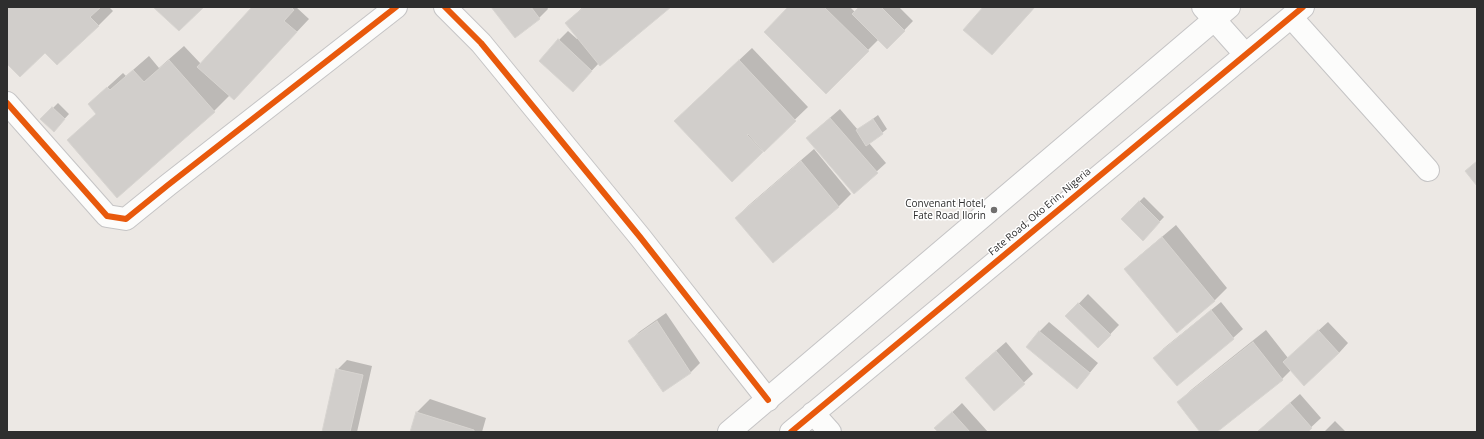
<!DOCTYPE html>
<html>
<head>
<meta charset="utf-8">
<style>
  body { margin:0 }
  #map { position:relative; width:1484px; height:439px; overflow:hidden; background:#ece8e4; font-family:"Open Sans",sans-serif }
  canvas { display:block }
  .frame { position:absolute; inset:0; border:8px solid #2e2e2e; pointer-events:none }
</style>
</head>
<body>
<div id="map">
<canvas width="1484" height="439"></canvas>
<div class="frame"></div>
</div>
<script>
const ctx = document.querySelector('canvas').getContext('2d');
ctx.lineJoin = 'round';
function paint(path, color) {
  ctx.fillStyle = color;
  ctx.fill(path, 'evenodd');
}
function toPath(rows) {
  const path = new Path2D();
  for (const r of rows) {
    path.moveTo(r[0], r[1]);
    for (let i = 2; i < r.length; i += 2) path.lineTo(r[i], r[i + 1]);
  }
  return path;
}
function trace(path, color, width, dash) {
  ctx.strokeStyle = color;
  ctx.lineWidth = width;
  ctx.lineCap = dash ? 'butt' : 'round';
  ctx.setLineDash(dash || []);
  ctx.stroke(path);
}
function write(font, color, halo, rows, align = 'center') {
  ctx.font = font + ' "Open Sans",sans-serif';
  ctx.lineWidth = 3;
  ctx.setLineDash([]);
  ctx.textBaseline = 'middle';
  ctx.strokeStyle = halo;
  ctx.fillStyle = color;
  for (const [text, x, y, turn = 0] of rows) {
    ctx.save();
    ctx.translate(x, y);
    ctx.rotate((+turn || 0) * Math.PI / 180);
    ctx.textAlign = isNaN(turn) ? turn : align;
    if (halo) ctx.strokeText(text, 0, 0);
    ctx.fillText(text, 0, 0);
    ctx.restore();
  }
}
paint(toPath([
  [7,7,109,7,113,11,98,26,7,63],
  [254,7,296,7,309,19,246,86,230,95,214,111,68,140,97,113,89,104,123,73,126,76,149,56,159,68,184,46,201,64],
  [493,7,547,7,548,9,539,18],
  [583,7,669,7,599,63,582,81,559,40,568,31,577,39,578,38,566,23],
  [789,7,850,7,855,12,861,7,899,7,913,21,887,48,878,40,826,92],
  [985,7,1035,7,992,54],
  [752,48,808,107,732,180,688,108],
  [58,103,69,114,58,126,42,119],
  [840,109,858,130,878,115,887,129,869,143,886,163,854,192,817,129],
  [814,149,851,194,839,206,773,262,736,218,749,205],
  [1144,197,1164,217,1143,239,1122,219],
  [1176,225,1227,288,1215,300,1177,332,1125,269,1138,257],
  [1088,294,1119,325,1098,347,1067,316],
  [1221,302,1243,329,1233,338,1177,385,1155,358,1164,348],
  [666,313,700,363,691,372,663,391,630,341,639,332],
  [1049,322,1098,363,1077,388,1039,332],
  [1328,322,1348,343,1339,353,1291,370,1282,379,1215,432,1202,432,1179,402,1191,390,1266,330,1288,358],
  [1006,342,1033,374,994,410,975,369],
  [347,360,372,366,357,432,323,432,337,370],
  [1300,394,1321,418,1306,432,1257,432],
  [430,399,486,418,482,432,411,432,417,412],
  [962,403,988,432,939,432,945,419],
  [1335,421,1346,432,1324,432]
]), '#0003');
const building = toPath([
  [7,7,101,7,90,17,99,26,57,65,45,53,20,77,7,64,7,7],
  [153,7,204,7,179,31,153,7],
  [252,7,291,7,294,10,284,21,297,32,234,100,197,67,252,7],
  [491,7,531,7,540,19,515,38,491,7],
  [584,7,671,7,600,66,565,23,584,7],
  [788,7,824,7,869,51,826,94,764,32,788,7],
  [859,7,881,7,905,31,887,49,852,14,859,7],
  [983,7,1035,7,992,55,963,30,983,7],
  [558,39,592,71,573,92,539,61,558,39],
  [169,60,215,112,117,198,67,140,96,114,88,104,107,87,110,90,133,70,144,82,169,60],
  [739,60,796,121,764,152,748,134,747,135,763,152,732,182,674,121,739,60],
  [52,107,65,119,54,132,40,119,52,107],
  [830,118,878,173,854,194,806,138,830,118],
  [873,119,883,134,866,146,856,130,873,119],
  [801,161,839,207,773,263,735,218,801,161],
  [1477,161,1477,186,1465,171,1477,161],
  [1139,201,1160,222,1143,241,1121,219,1139,201],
  [1162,237,1215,301,1177,333,1124,269,1162,237],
  [1078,303,1111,335,1098,348,1065,316,1078,303],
  [1211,310,1234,339,1177,386,1153,358,1211,310],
  [657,321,691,373,663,392,628,341,657,321],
  [1318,330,1339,353,1304,386,1283,362,1318,330],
  [1039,331,1090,373,1077,389,1026,347,1039,331],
  [1253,342,1283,380,1217,432,1200,432,1177,402,1253,342],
  [996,351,1025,384,994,411,965,378,996,351],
  [336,369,363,375,350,432,322,432,336,369],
  [1290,403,1312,428,1308,432,1257,432,1290,403],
  [416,412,474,430,474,432,410,432,416,412],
  [952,412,970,432,938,432,934,428,952,412]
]);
paint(building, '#d1cecb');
trace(building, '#d7d4d0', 1);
const minor = toPath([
  [445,7,481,43,640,237,768,400],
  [1203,7,1245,54],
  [1291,17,1428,170],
  [7,103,107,216,126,219,168,185,396,7],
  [813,413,830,432],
  [729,432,1229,7],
  [791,432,1303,7]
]);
trace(minor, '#c5c4c5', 24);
trace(minor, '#fcfcfb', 22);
trace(toPath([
  [445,7,481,43,640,237,768,400],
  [7,103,107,216,126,219,168,185,396,7],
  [791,432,1303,7]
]), '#e8590c', 6);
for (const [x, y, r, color] of [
  [994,210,4,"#706f6e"]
]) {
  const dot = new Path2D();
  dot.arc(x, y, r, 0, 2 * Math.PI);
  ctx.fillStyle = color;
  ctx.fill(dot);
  trace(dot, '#fff', 1.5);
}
write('10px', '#2e2e2e', '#fff', [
  ["Convenant Hotel,",986,204],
  ["Fate Road Ilorin",986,216]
], 'right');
write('10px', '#2e2e2e', '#fff', [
  ["Fate Road, Oko Erin, Nigeria",1040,212,-40]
]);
</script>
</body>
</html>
